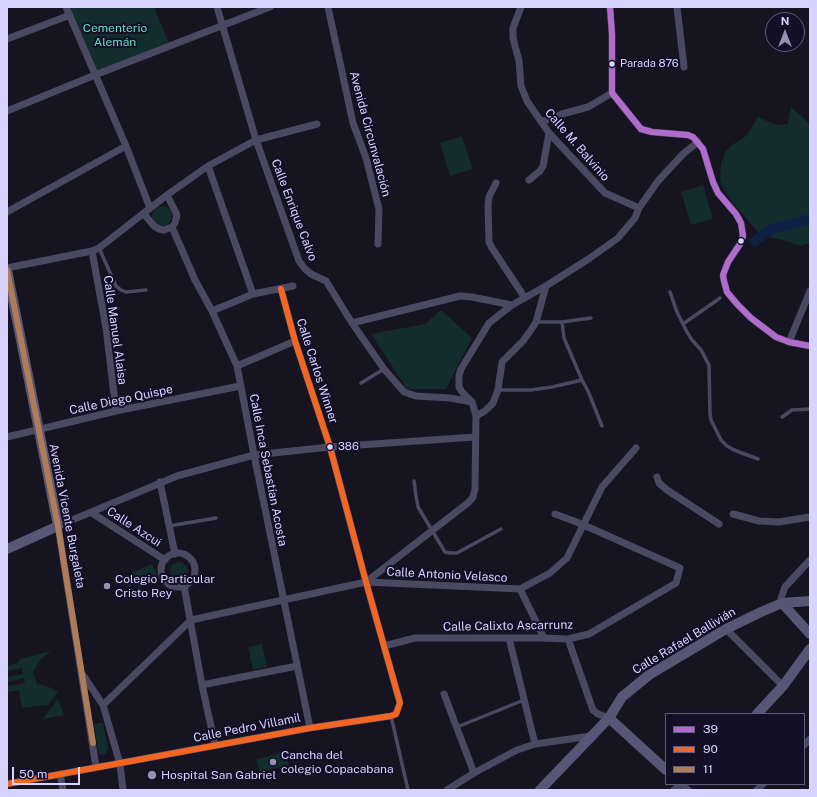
<!DOCTYPE html>
<html>
<head>
<meta charset="utf-8">
<style>
  body { margin:0 }
  #map { position:relative; width:817px; height:797px; overflow:hidden; background:#161421; font-family:"Public Sans",sans-serif }
  canvas { display:block }
  .frame { position:absolute; inset:0; border:8px solid #d9d4ff; pointer-events:none }
  .legend { position:absolute; left:665px; top:713px; width:140px; height:72px; box-sizing:border-box; background:#130f26; border:1px solid #625e7d; margin:0; padding:5px 7px; list-style:none; font-size:12px; color:#d9d4ff }
  .legend li { display:flex; align-items:center; gap:8px; height:20px }
  .legend b { width:20px; border:1px solid #625e7d }
  .north { position:absolute; left:765px; top:12px; width:40px; height:40px; box-sizing:border-box; background:#130f26; border:1px solid #625e7d; border-radius:50%; rotate:0deg; font-size:11px; font-weight:700; line-height:16px; text-align:center; color:#d9d4ff }
  .north::after { content:''; display:block; margin:auto; width:14px; height:18px; background:#9591b1; clip-path:polygon(50% 0,100% 100%,50% 72%,0 100%) }
  .scale { position:absolute; left:12px; top:767px; width:68px; height:18px; box-sizing:border-box; border:2px solid #d9d4ff; border-top:0; padding-left:5px; font-size:12px; line-height:14px; white-space:nowrap; color:#d9d4ff; -webkit-text-stroke:3px #130f26; paint-order:stroke }
</style>
</head>
<body>
<div id="map">
<canvas width="817" height="797"></canvas>
<div class="frame"></div>
<ul class="legend">
<li><b style="height:5px;background:#b06ccc"></b>39</li>
<li><b style="height:5px;background:#f26522"></b>90</li>
<li><b style="height:5px;background:#b07c57"></b>11</li>
</ul>
<div class="north">N</div>
<div class="scale">50 m</div>
</div>
<script>
const ctx = document.querySelector('canvas').getContext('2d');
ctx.lineJoin = 'round';
function paint(path, color) {
  ctx.fillStyle = color;
  ctx.fill(path, 'evenodd');
}
function toPath(rows) {
  const path = new Path2D();
  for (const r of rows) {
    if (r.length === 3) {
      path.moveTo(r[0] + r[2], r[1]);
      path.arc(r[0], r[1], r[2], 0, 2 * Math.PI);
      continue;
    }
    path.moveTo(r[0], r[1]);
    for (let i = 2; i < r.length; i += 2) path.lineTo(r[i], r[i + 1]);
  }
  return path;
}
function trace(path, color, width, dash) {
  ctx.strokeStyle = color;
  ctx.lineWidth = width;
  ctx.lineCap = dash ? 'butt' : 'round';
  ctx.setLineDash(dash || []);
  ctx.stroke(path);
}
function write(font, color, halo, rows, align = 'center') {
  ctx.font = font + ' "Public Sans",sans-serif';
  ctx.lineWidth = 4;
  ctx.setLineDash([]);
  ctx.textBaseline = 'middle';
  ctx.strokeStyle = halo;
  ctx.fillStyle = color;
  for (const [text, x, y, turn = 0] of rows) {
    ctx.save();
    ctx.translate(x, y);
    ctx.rotate((+turn || 0) * Math.PI / 180);
    ctx.textAlign = isNaN(turn) ? turn : align;
    if (halo) ctx.strokeText(text, 0, 0);
    ctx.fillText(text, 0, 0);
    ctx.restore();
  }
}
paint(toPath([
  [70,7,154,7,169,43,98,73],
  [791,107,810,124,810,243,800,246,783,240,761,236,729,198,720,181,721,163,726,151,732,145,746,136,758,117,776,125,788,124],
  [462,136,473,169,450,176,440,143],
  [703,185,713,219,691,225,681,192],
  [162,216,10],
  [441,310,472,338,446,389,407,389,371,334,425,324],
  [179,571,9],
  [152,564,160,580,139,589,131,573],
  [262,644,267,667,253,670,248,647],
  [51,651,40,660,33,672,37,684,47,686,58,692,48,705,22,708,19,690,7,692,7,686,25,683,24,678,7,682,7,677,23,674,22,668,7,671,7,666,16,664,21,659],
  [58,699,64,715,43,719],
  [103,723,108,748,106,754,102,755,100,754,98,750,94,724],
  [286,752,289,765,260,772,256,759]
]), '#132c2d');
trace(toPath([
  [755,241,772,229,810,219]
]), '#0d2144', 10);
trace(toPath([
  [99,248,116,286,121,290,126,292,146,290],
  [670,292,677,312,687,332,692,340,701,350,709,365,710,414,711,420,721,440,727,446,734,450,758,459],
  [537,322,562,322,591,318],
  [562,322,564,338,582,380,588,391,602,426],
  [683,324,720,298],
  [361,383,384,369],
  [498,390,531,390,552,387,582,380],
  [782,417,792,410,810,409],
  [414,481,416,496,418,507,445,552,450,553,457,553,501,529],
  [169,526,216,518],
  [391,716,408,790],
  [457,727,524,700]
]), '#4a4962', 3.5);
trace(toPath([
  [66,7,126,146,150,208],
  [217,7,256,140,299,261,305,269,311,274,326,281,352,323,384,369,404,392,416,396,450,398,472,402],
  [328,7,353,123,366,158,379,209,378,244],
  [521,7,513,28,513,38,519,61,521,86,527,101,549,133,605,193,639,208],
  [610,7,612,34,612,93,641,129,652,132,688,135,693,137,703,149,713,182,718,193,736,214,741,223,743,236,740,244,728,262,723,275,724,281,727,292,737,304,751,318,776,337,789,342,810,346],
  [677,7,684,67],
  [7,39,70,15],
  [7,111,95,75,270,7],
  [541,122,562,114,588,107,612,93],
  [208,166,253,294],
  [529,180,540,171,543,166,549,133],
  [496,183,489,197,488,205,489,242,492,248,525,298],
  [7,212,126,146],
  [144,214,154,226,159,229,164,230,172,227,175,223,177,215,167,195],
  [172,227,195,280,212,311,237,366,254,455,310,728],
  [92,251,106,328,116,411],
  [7,268,92,251,99,248,167,195,208,166,256,140,317,124],
  [212,311,253,294,293,286],
  [352,323,460,296,472,297,512,305],
  [789,342,810,291],
  [237,366,295,341],
  [476,416,485,411,493,403,498,390,502,362,523,341,531,330,536,322,546,286],
  [7,437,116,411,240,386],
  [657,477,659,483,667,490,719,524],
  [160,482,175,554],
  [92,513,165,560],
  [555,514,574,521],
  [733,514,759,521,779,522,810,517],
  [178,570,17],
  [366,582,469,502,473,497,475,489,476,416,472,402,462,392,459,387,459,376,461,369,489,323,512,305,546,286,590,258,618,238,635,218,639,208,658,181,683,154,698,142],
  [184,586,202,685,215,745],
  [520,589,544,638],
  [782,603,781,598,785,587,810,560],
  [726,629,783,686],
  [509,638,535,744],
  [568,639,593,710,598,714,609,718],
  [384,646,415,638,544,638,568,639,589,634,676,583,680,568,595,530],
  [83,675,103,705,120,764,123,790],
  [202,685,297,666],
  [444,694,474,773],
  [103,705,191,620,366,582,520,589,550,573,567,558,602,487,636,448],
  [804,745,810,739],
  [96,767,58,526,177,476,254,455,330,447,475,437],
  [60,774,63,790],
  [7,784,310,728,391,716,396,714,400,703,366,582,330,447,295,341,281,289],
  [681,784,688,790],
  [447,790,474,773,517,750,535,744,591,736],
  [674,790,680,784],
  [757,790,763,784]
]), '#4a4962', 7);
trace(toPath([
  [7,270,58,526,7,549],
  [782,603,810,634],
  [757,714,783,686,810,649],
  [609,718,666,770],
  [540,790,609,718,622,697,649,675,726,629,761,612,782,603,810,601]
]), '#575674', 10);
trace(toPath([
  [574,521,595,530]
]), '#4a4962', 7);
trace(toPath([
  [610,7,612,34,612,93,641,129,652,132,688,135,693,137,703,149,713,182,718,193,736,214,741,223,743,236,740,244,728,262,723,275,724,281,727,292,737,304,751,318,776,337,789,342,810,346]
]), '#b06ccc', 6);
trace(toPath([
  [7,784,310,728,391,716,396,714,400,703,366,582,330,447,295,341,281,289]
]), '#f26522', 6);
trace(toPath([
  [7,270,58,526,93,743]
]), '#b07c57', 6);
for (const [x, y, r, color] of [
  [612,64,3.5,"#d9d4ff"],
  [741,241,3.5,"#d9d4ff"],
  [330,447,3.5,"#d9d4ff"],
  [107,586,4,"#9591b1"],
  [273,762,4,"#9591b1"],
  [152,775,5,"#9591b1"]
]) {
  const dot = new Path2D();
  dot.arc(x, y, r, 0, 2 * Math.PI);
  ctx.fillStyle = color;
  ctx.fill(dot);
  trace(dot, '#130f26', 1.5);
}
write('11px', '#d9d4ff', '#130f26', [
  ["Parada 876",620,64],
  ["386",338,447]
], 'left');
write('12px', '#5fe0c0', '#130f26', [
  ["Cementerio",115,28],
  ["Alemán",115,42]
]);
write('12px', '#d9d4ff', '#130f26', [
  ["Avenida Circunvalación",370,134,75],
  ["Calle M. Balvinio",577,145,49],
  ["Calle Enrique Calvo",294,210,69],
  ["Calle Manuel Alaisa",115,330,82],
  ["Calle Carlos Winner",317,371,72],
  ["Calle Diego Quispe",121,400,-12],
  ["Calle Inca Sebastían Acosta",268,470,79],
  ["Avenida Vicente Burgaleta",67,516,79],
  ["Calle Azcui",134,527,33],
  ["Calle Antonio Velasco",447,575,3],
  ["Calle Calixto Ascarrunz",508,626,-1],
  ["Calle Rafael Ballivián",684,641,-31],
  ["Calle Pedro Villamil",247,728,-11]
]);
write('12px', '#d9d4ff', '#130f26', [
  ["Colegio Particular",115,579],
  ["Cristo Rey",115,593],
  ["Cancha del",281,755],
  ["colegio Copacabana",281,769],
  ["Hospital San Gabriel",161,775]
], 'left');
</script>
</body>
</html>
